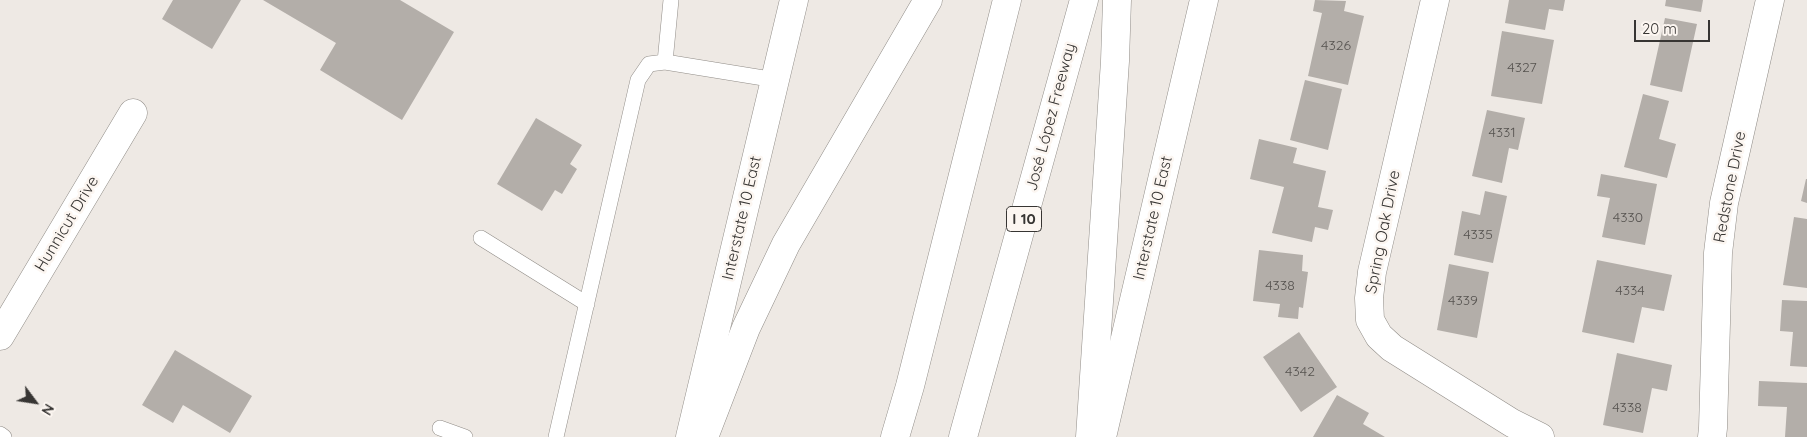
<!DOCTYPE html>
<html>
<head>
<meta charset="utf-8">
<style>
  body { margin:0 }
  #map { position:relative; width:1807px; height:437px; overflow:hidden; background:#eee9e4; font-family:Quicksand,sans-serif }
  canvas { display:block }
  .north { position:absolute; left:10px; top:377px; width:50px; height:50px; -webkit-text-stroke:4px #fcf6f1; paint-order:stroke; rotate:121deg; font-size:14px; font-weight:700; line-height:20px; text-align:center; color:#373533 }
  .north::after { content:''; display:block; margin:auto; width:18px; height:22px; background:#373533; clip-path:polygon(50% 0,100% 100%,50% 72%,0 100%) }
  .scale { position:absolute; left:1634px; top:20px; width:76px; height:22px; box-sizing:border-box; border:2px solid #373533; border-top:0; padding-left:6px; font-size:15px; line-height:18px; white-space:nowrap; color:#373533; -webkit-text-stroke:4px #fcf6f1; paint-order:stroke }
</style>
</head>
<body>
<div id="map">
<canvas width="1807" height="437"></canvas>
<div class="north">N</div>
<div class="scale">20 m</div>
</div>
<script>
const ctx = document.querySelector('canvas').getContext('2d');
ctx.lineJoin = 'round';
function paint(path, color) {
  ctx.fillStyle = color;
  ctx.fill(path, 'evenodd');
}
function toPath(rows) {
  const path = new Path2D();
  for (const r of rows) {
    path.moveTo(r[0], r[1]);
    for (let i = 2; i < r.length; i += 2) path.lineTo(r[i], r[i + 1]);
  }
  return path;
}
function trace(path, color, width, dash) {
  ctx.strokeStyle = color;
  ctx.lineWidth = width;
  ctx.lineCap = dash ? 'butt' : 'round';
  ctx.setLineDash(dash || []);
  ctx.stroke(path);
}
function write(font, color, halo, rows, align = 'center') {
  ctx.font = font + ' Quicksand,sans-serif';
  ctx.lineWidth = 5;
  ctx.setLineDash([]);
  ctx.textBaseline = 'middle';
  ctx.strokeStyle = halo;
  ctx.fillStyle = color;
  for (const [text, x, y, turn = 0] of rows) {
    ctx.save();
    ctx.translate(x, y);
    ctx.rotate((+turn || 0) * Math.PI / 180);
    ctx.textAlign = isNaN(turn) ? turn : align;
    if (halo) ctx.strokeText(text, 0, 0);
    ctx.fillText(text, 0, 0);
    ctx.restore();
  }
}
paint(toPath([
  [173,0,241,0,212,49,162,19],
  [263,0,400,0,454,32,402,120,320,70,336,43],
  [1315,0,1346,1,1344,11,1364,16,1348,85,1308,76,1322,13,1313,11],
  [1509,0,1565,0,1563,11,1549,9,1545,30,1505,23],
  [1666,0,1703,0,1701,12,1665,6],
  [1665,18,1697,24,1682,92,1650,85],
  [1502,31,1554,40,1542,104,1491,96],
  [1305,80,1342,89,1328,150,1290,140],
  [1643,94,1669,101,1659,139,1676,144,1667,178,1624,167],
  [1487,110,1525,118,1518,150,1509,148,1502,183,1472,176],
  [536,118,582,145,570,164,577,169,562,194,555,190,542,211,497,184],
  [1259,139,1297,148,1293,163,1326,171,1318,207,1333,210,1328,230,1315,227,1312,242,1272,233,1284,187,1250,179],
  [1601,174,1657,184,1645,245,1602,237,1610,198,1597,196],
  [1806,179,1807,179,1807,203,1801,201],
  [1485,191,1507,196,1493,263,1454,255,1462,211,1480,215],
  [1794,217,1807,219,1807,288,1783,285],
  [1259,250,1303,255,1302,271,1308,272,1303,308,1299,307,1298,319,1278,317,1280,304,1253,301],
  [1597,260,1672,275,1664,311,1642,307,1634,343,1582,332],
  [1449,264,1489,272,1477,338,1437,330],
  [1782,300,1807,301,1807,367,1790,366,1793,332,1780,331],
  [1299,332,1337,387,1301,412,1263,357],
  [175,350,252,396,230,433,183,405,173,423,142,405],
  [1617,353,1672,365,1667,391,1652,388,1643,433,1603,425],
  [1759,381,1807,383,1807,437,1785,437,1787,407,1758,406],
  [1337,395,1369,413,1363,424,1385,437,1313,437]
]), '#b3aea9');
const service = toPath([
  [665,62,671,0],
  [481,238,587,304],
  [440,428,465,437],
  [0,434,4,437],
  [556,437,638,80,649,64,665,62,776,80]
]);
const minor = toPath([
  [1435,0,1372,272,1369,298,1370,320,1379,336,1392,348,1512,423,1540,437],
  [0,336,133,113],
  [1712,437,1713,428,1718,253,1724,203,1770,0]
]);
const secondary = toPath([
  [690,437,794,0],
  [1102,437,1204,0]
]);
const motorway = toPath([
  [704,437,746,328,786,244,928,0],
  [895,437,910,386,1007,0],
  [963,437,1084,0],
  [1090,437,1115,61,1117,0]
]);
trace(service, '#908c87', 16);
trace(minor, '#908c87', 29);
trace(secondary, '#908c87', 29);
trace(motorway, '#908c87', 29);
trace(service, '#fff', 15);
trace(minor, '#fff', 28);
trace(secondary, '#fff', 28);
trace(motorway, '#fff', 28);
write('14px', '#565350', null, [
  ["4326",1336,46],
  ["4327",1522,68],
  ["4331",1502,133],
  ["4330",1628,218],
  ["4335",1478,235],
  ["4338",1280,286],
  ["4334",1630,291],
  ["4339",1463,301],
  ["4342",1300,372],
  ["4338",1627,408]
]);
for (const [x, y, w] of [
  [1024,219,35]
]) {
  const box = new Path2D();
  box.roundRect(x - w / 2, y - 12.5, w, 25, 4);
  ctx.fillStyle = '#fcf6f1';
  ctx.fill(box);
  trace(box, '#373533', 1);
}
write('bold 15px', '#373533', null, [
  ["I 10",1024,219]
]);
write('16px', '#373533', '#fcf6f1', [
  ["José López Freeway",1051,117,-75],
  ["Redstone Drive",1730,187,-79],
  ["Interstate 10 East",742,218,-77],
  ["Interstate 10 East",1153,218,-77],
  ["Hunnicut Drive",67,224,-59],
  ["Spring Oak Drive",1383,232,-79]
]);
</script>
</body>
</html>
